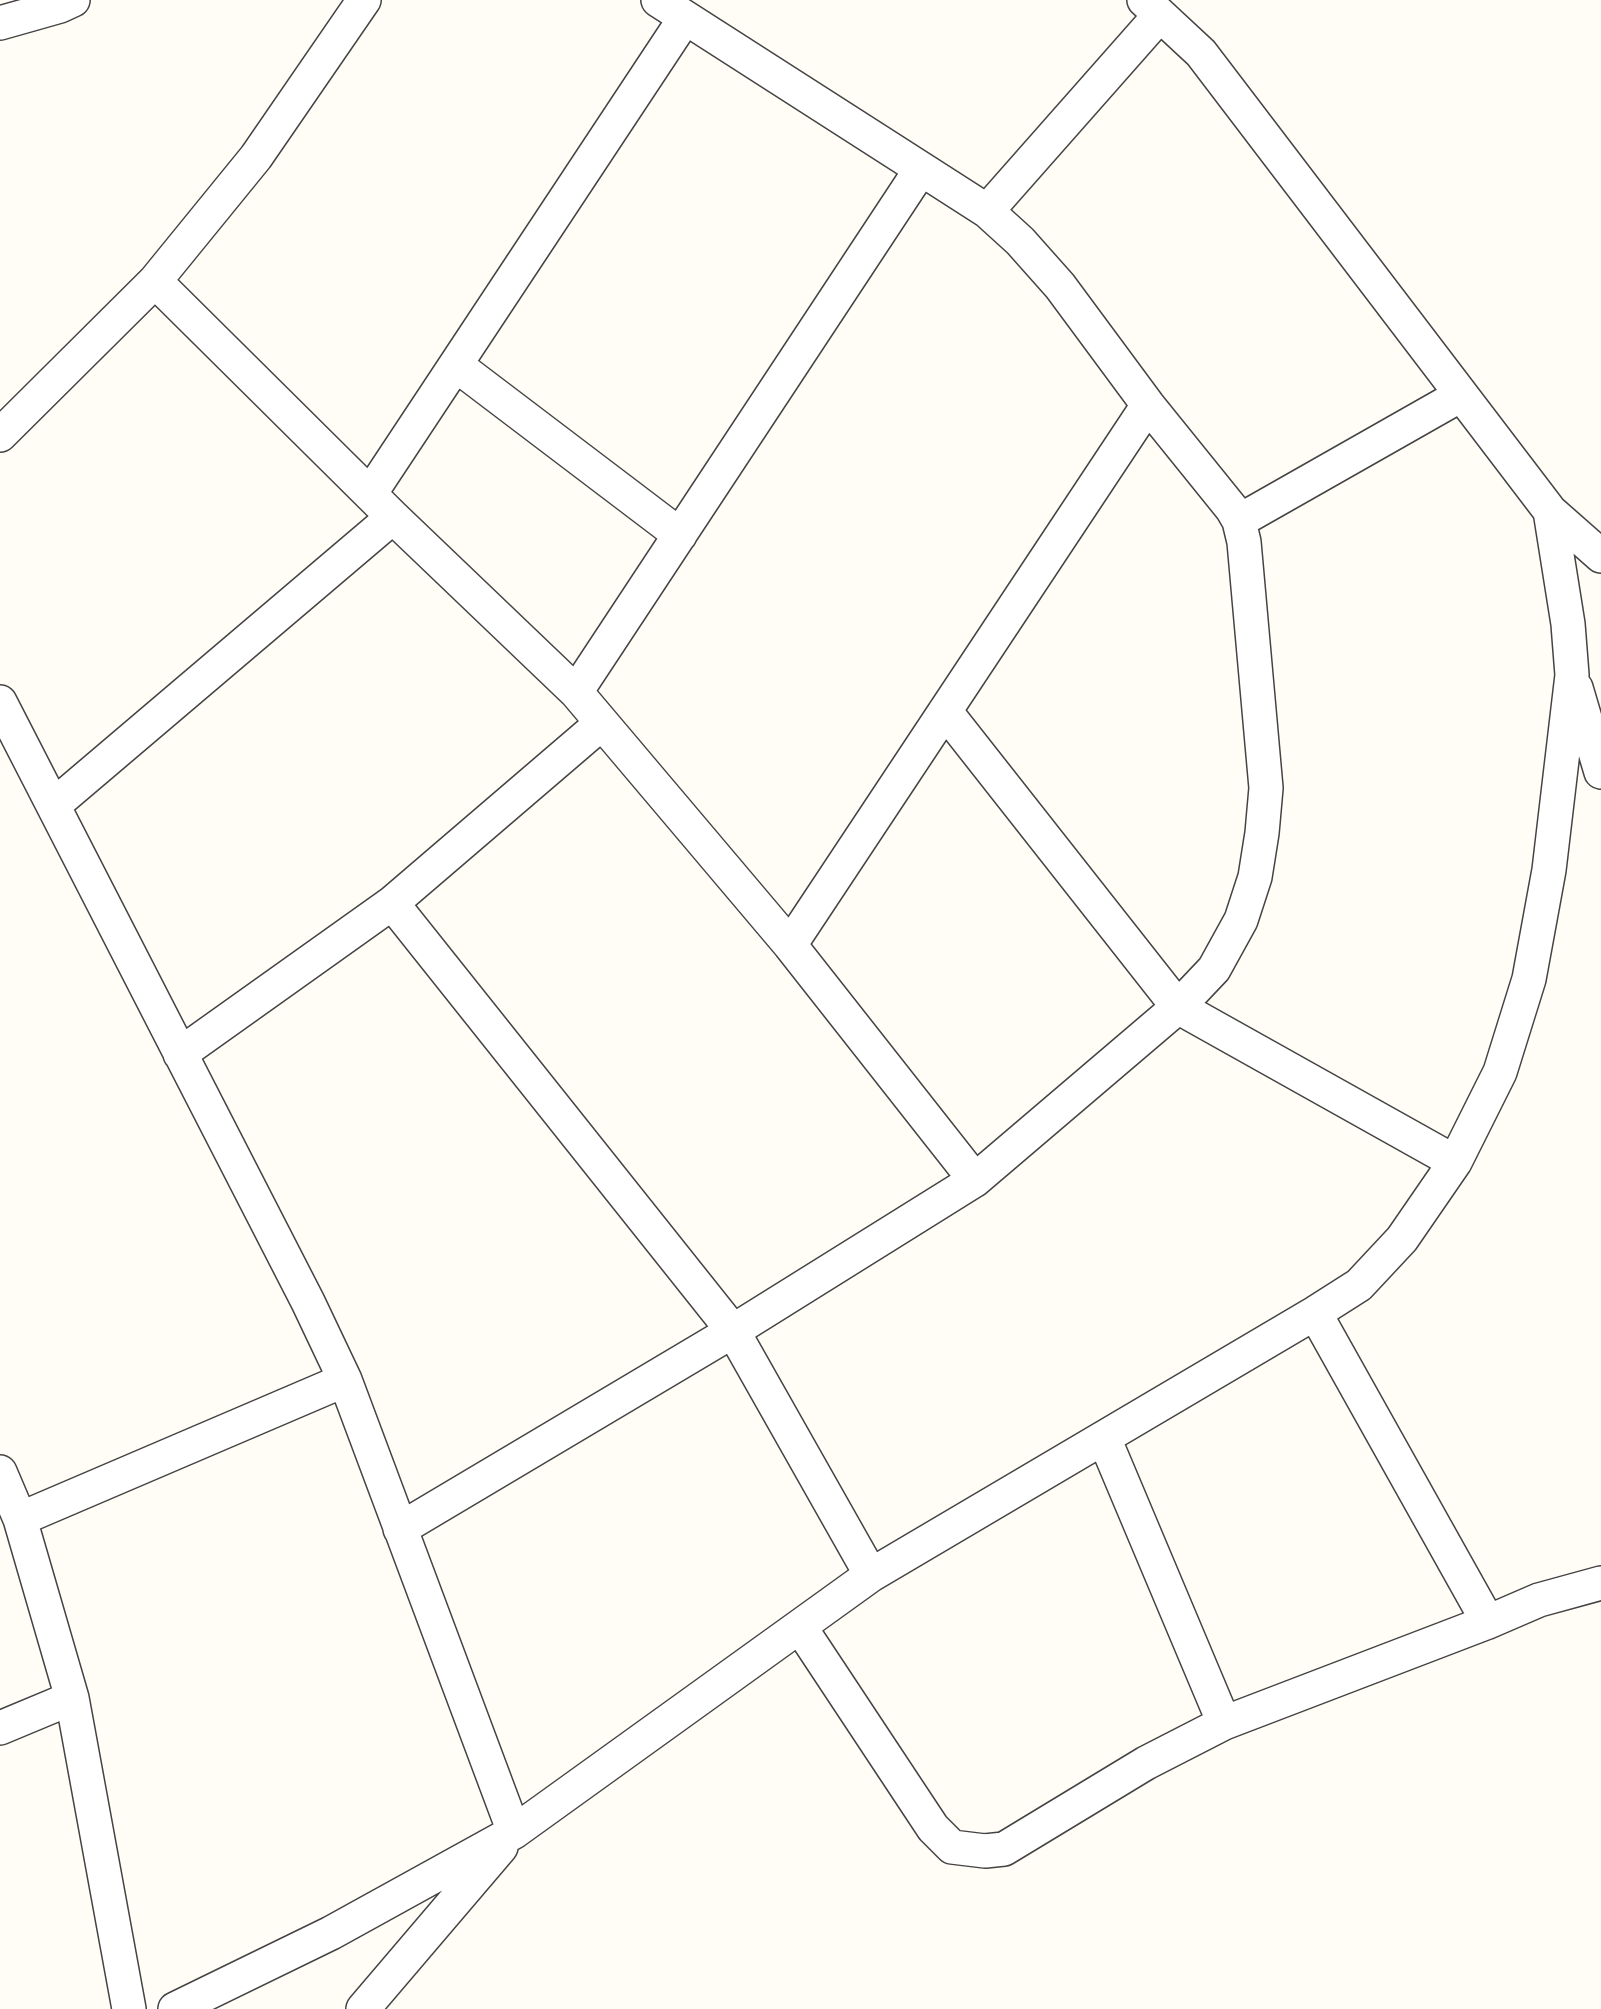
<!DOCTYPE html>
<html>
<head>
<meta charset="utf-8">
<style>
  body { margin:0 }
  canvas { display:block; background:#fffdf5 }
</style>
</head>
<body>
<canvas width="1601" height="2009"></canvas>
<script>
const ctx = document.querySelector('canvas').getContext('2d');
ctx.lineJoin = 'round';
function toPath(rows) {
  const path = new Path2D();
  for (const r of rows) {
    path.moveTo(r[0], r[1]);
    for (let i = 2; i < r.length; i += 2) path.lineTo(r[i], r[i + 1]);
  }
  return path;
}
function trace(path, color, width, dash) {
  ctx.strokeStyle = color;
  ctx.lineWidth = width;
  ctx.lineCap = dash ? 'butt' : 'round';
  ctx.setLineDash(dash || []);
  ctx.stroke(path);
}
const minor = toPath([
  [1144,0,1201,53,1550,511,1601,556],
  [0,23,60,6,73,0],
  [987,211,1160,15],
  [155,281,393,517,576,692,790,945,975,1180,1178,1007,1214,969,1241,920,1255,877,1262,833,1266,788,1244,542,1239,521,1232,509,1148,405,1060,286,1020,241,987,211,658,0],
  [456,365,680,535],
  [0,435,155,281,256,157,364,0],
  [370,494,685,18],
  [1239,521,1461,395],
  [1576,688,1601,772],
  [576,692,921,169],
  [0,702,308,1302,345,1380,514,1832],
  [945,711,1178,1007,1455,1162],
  [54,805,393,517],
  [392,903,733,1331,871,1575],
  [790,945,1148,405],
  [180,1054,392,903,602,723],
  [1315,1313,1488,1622],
  [1104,1438,1224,1723],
  [0,1472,20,1519,72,1698,129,2009],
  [20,1519,345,1380],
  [400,1529,733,1331,975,1180],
  [800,1627,933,1828,952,1847,985,1851,1004,1849,1146,1763,1224,1723,1488,1622,1539,1600,1601,1583],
  [0,1728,72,1698],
  [175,2009,331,1933,514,1832,871,1575,1315,1313,1359,1285,1402,1239,1455,1162,1500,1072,1529,979,1549,870,1572,675,1568,624,1550,511],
  [363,2009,501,1847]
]);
trace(minor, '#444', 36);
trace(minor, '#fff', 33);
</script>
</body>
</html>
